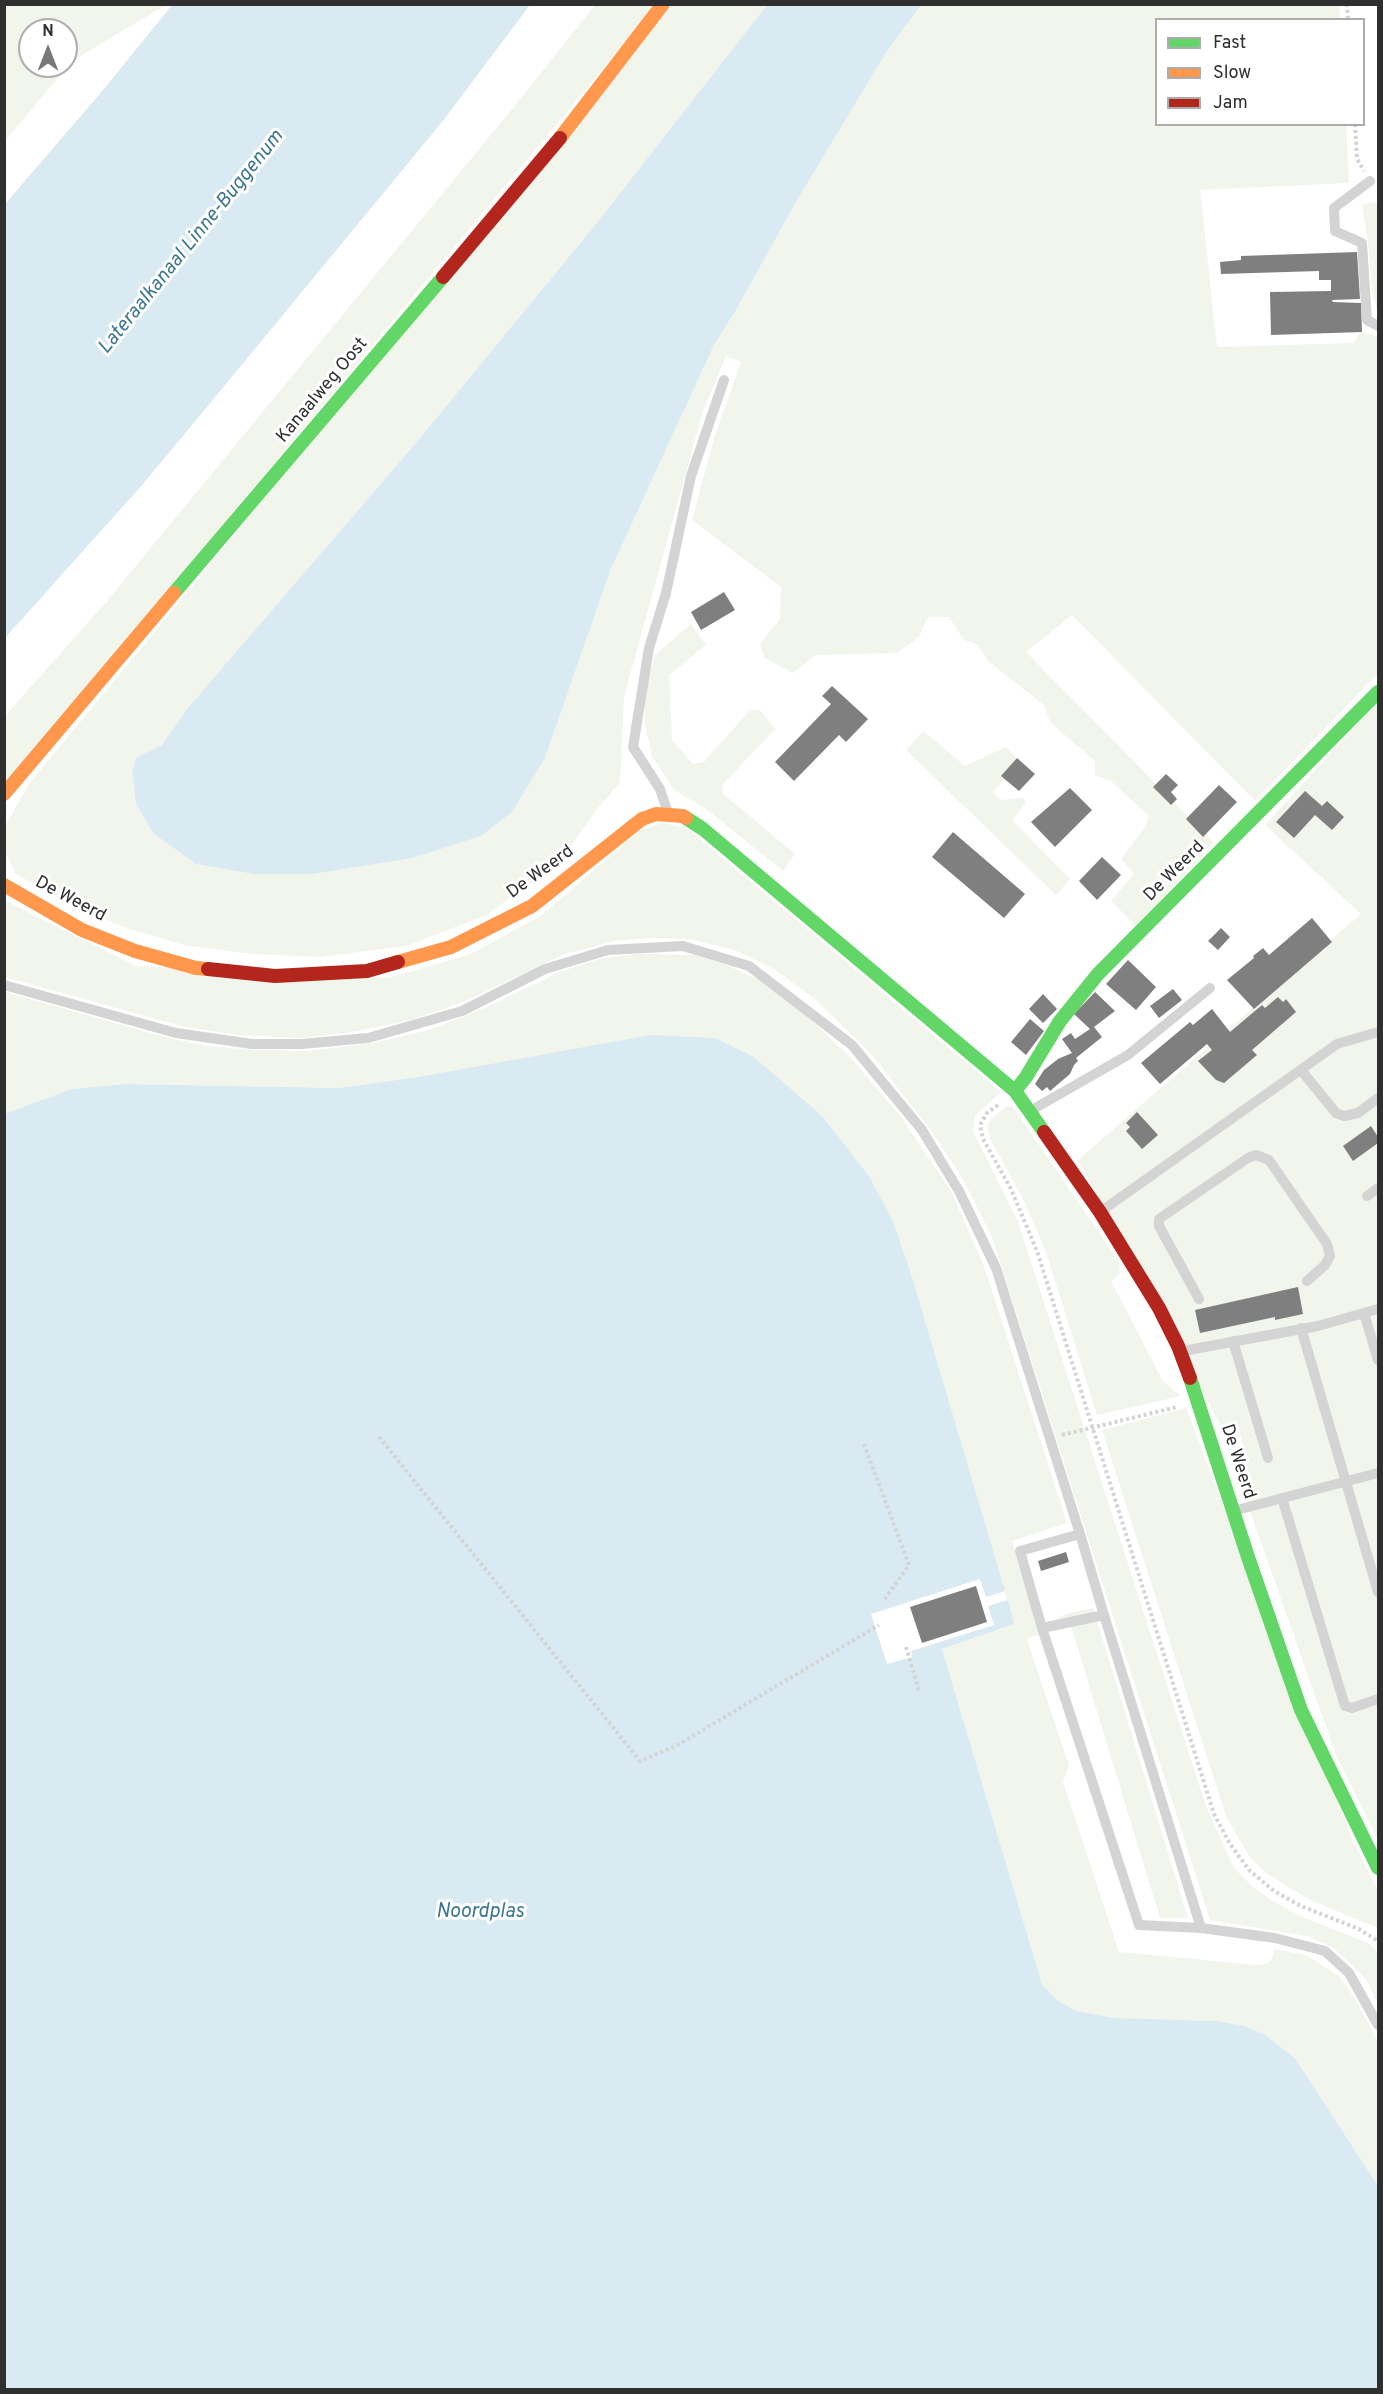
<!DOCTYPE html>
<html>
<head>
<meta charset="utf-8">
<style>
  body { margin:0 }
  #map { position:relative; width:1383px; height:2394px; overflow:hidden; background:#fff; font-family:Overpass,sans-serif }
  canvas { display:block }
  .frame { position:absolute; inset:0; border:6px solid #2f2f2f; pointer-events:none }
  .legend { position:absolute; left:1155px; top:18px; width:210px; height:108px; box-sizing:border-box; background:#fff; border:2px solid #acacac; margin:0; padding:8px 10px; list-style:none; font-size:18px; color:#2f2f2f }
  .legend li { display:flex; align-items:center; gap:12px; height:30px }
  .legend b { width:30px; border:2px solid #acacac }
  .north { position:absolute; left:18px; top:18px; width:60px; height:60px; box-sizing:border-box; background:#fff; border:2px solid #acacac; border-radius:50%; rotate:0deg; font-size:16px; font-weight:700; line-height:24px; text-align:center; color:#2f2f2f }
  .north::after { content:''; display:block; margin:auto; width:21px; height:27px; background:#787878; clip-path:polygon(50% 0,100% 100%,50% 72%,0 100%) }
</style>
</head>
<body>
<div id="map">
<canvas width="1383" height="2394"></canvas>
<div class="frame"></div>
<ul class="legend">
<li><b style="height:8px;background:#63d668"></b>Fast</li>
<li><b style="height:8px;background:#ff974d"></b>Slow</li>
<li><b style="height:8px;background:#b3261e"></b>Jam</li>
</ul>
<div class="north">N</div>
</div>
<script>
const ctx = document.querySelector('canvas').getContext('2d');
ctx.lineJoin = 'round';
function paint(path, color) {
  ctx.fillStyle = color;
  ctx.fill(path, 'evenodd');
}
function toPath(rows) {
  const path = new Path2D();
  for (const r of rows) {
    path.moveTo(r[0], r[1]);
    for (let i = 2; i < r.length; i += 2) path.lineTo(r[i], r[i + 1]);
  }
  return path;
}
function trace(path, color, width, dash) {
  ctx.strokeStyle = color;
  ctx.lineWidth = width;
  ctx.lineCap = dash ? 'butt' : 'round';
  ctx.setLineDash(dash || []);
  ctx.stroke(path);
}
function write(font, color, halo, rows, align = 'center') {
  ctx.font = font + ' Overpass,sans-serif';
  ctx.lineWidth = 6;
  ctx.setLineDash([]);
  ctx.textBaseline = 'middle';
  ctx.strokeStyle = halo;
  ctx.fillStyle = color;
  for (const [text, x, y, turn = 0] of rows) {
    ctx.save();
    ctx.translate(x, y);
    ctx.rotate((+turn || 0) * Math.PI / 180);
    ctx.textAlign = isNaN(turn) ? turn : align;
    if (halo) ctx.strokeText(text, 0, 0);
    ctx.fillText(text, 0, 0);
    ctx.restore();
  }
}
paint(toPath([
  [5,4,166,4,166,5,72,61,5,141],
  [30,30,66,30,66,66,30,66],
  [595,5,656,5,5,786,5,716,107,601,513,108],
  [672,5,767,5,596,224,415,444,187,709,162,746,136,758,132,770,136,804,153,833,255,874,313,874,413,858,481,836,512,812,545,758,610,571,714,345,736,310,796,202,887,51,921,5,1340,5,1340,19,1156,20,1156,124,1346,125,1349,183,1200,190,1217,347,1354,343,1360,331,1378,337,1378,673,1255,801,1072,615,1026,652,1214,843,1136,926,1111,901,1134,874,1121,859,1146,826,1148,815,1111,781,1095,775,1095,761,1050,722,1044,705,988,661,978,645,964,640,949,617,928,617,919,637,897,653,815,655,793,673,765,658,760,644,780,619,781,587,692,520,715,435,741,362,726,356,702,414,624,697,620,783,597,809,560,861,487,915,406,946,320,957,251,954,184,945,126,928,72,905,16,874,5,851,5,826,29,784],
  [1372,202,1378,203,1378,312,1372,293,1368,241,1362,205],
  [691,624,706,645,669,675,672,740,693,764,704,762,750,710,760,710,775,729,723,784,722,793,795,854,783,871,705,808,674,790,652,756,645,725,645,690,655,655],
  [1378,701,1378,1840,1336,1755,1245,1497,1230,1453,1243,1448,1239,1426,1221,1426,1078,1160,1361,914,1265,825],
  [923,731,965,766,1006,747,1019,762,993,792,1000,800,1023,798,1026,803,1012,820,1070,879,1056,895,906,750],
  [663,823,688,829,1001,1092,979,1112,975,1117,973,1131,1018,1222,1206,1806,1234,1868,1253,1887,1274,1902,1300,1916,1368,1943,1378,1952,1378,2004,1366,1979,1334,1948,1307,1936,1210,1920,992,1237,964,1181,931,1130,871,1054,815,999,774,969,735,950,689,939,653,938,614,941,562,955,468,1000,411,1020,358,1031,304,1038,236,1035,181,1026,5,977,4,900,136,966,388,978,469,955,542,915,639,831],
  [636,954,695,955,726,965,764,982,798,1008,850,1057,901,1117,951,1191,984,1266,1067,1523,1012,1541,1040,1634,1027,1639,1069,1765,1063,1782,1119,1952,1258,1965,1267,1964,1272,1959,1274,1949,1306,1955,1339,1976,1353,1996,1378,2041,1378,2186,1295,2058,1264,2034,1217,2021,1115,2018,1076,2011,1057,2000,1042,1984,942,1649,1014,1624,912,1277,893,1221,869,1176,823,1117,419,1077,338,1088,126,1084,71,1089,5,1114,5,992,168,1038,207,1046,255,1050,306,1051,374,1043,429,1030,485,1008,562,971,603,958],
  [1007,1106,1013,1107,1119,1262,1120,1273,1111,1281,1163,1381,1181,1396,1097,1415,1045,1249,1024,1201,991,1140,987,1127,991,1119],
  [1186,1408,1351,1837,1378,1890,1378,1928,1308,1899,1266,1873,1249,1856,1226,1816,1102,1430],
  [1093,1608,1188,1918,1160,1918,1071,1626,1051,1629,1056,1619,1066,1614]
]), '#f1f5ec');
paint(toPath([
  [172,5,530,5,442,122,202,413,143,484,5,638,5,204,104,89],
  [767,5,921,5,887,51,796,202,736,310,714,345,610,571,545,758,512,812,481,836,413,858,313,874,255,874,196,864,153,833,136,804,132,770,136,758,162,745,187,709,415,444,596,224],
  [651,1035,715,1038,754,1057,823,1117,869,1176,893,1221,912,1277,1005,1591,986,1597,980,1579,871,1614,887,1664,912,1657,911,1651,994,1625,988,1606,1008,1600,1014,1624,942,1649,1042,1984,1057,2000,1076,2011,1115,2018,1217,2021,1244,2026,1264,2034,1295,2058,1378,2186,1378,2389,5,2389,5,1114,71,1089,126,1084,338,1088,419,1077]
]), '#d9eaf2');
paint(toPath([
  [1357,252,1360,299,1332,300,1333,302,1361,303,1362,332,1271,335,1270,292,1331,291,1331,280,1319,280,1319,271,1221,274,1220,262,1241,260,1241,256],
  [724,592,735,610,701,630,691,612],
  [832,686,868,719,846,742,839,735,794,781,775,762,831,704,822,696],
  [1017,758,1035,774,1019,791,1001,776],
  [1166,774,1178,785,1171,792,1177,799,1171,805,1153,787],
  [1219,785,1237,802,1203,837,1186,819],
  [1070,788,1092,810,1055,847,1031,822],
  [1305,791,1322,806,1327,801,1344,817,1332,830,1315,815,1294,838,1276,822],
  [953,832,1025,894,1004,918,932,857],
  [1102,857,1121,875,1097,900,1079,881],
  [1312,918,1332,942,1254,1009,1227,980,1254,958,1253,956,1263,948,1269,955],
  [1221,928,1230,937,1218,950,1208,941],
  [1128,960,1156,987,1136,1010,1106,984],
  [1173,989,1182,1000,1159,1018,1150,1006],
  [1095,992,1115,1011,1094,1027,1102,1037,1076,1058,1078,1061,1074,1065,1070,1074,1050,1091,1047,1087,1042,1091,1035,1084,1044,1070,1058,1059,1072,1053,1062,1039,1071,1033,1075,1039,1090,1029,1074,1014],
  [1043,994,1057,1009,1043,1023,1029,1009],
  [1278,997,1283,1002,1286,999,1296,1012,1252,1050,1257,1055,1224,1083,1216,1080,1198,1061,1212,1050,1207,1044,1160,1084,1141,1063,1190,1022,1193,1025,1212,1009,1230,1032,1262,1005,1265,1008],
  [1030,1019,1044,1031,1026,1055,1011,1042],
  [1137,1112,1158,1135,1142,1149,1126,1131,1130,1127,1126,1123],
  [1371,1126,1378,1137,1378,1143,1353,1161,1343,1146],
  [1298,1287,1303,1314,1275,1320,1275,1317,1200,1333,1195,1310],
  [1066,1552,1069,1562,1041,1571,1038,1561],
  [976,1586,987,1622,922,1643,910,1607]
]), '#7f7f7f');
trace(toPath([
  [1347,4,1348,20],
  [1355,124,1357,159,1364,171],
  [998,1105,987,1113,980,1125,983,1139,1011,1189,1037,1251,1214,1814,1230,1844,1250,1871,1274,1891,1301,1906,1359,1929,1378,1941],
  [1062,1435,1177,1407],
  [379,1437,640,1761,676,1746,879,1625],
  [864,1444,909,1565,885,1599],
  [906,1647,919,1691]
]), '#d4d4d4', 4, [3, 3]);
trace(toPath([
  [1370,181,1334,208,1335,231,1362,243,1367,320,1378,326],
  [668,813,660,789,633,747,649,648,666,593,691,476,724,380],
  [4,985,176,1033,252,1044,302,1044,368,1038,462,1011,545,969,608,950,683,946,749,966,852,1045,922,1130,959,1191,996,1268,1080,1534,1020,1551,1042,1628],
  [1301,1070,1336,1113,1344,1116,1358,1113,1378,1098],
  [1030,1111,1128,1055,1210,988],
  [1367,1196,1378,1188],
  [1100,1212,1337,1044,1378,1032],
  [1199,1299,1159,1226,1159,1219,1248,1158,1256,1155,1269,1160,1327,1244,1330,1256,1325,1265,1307,1281],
  [1364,1313,1378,1360],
  [1301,1328,1378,1592],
  [1233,1341,1268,1458],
  [1183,1351,1318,1326,1378,1309],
  [1282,1498,1345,1706,1352,1708,1378,1699],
  [1237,1510,1378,1473],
  [1080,1534,1104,1615],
  [1201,1928,1104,1615,1042,1628,1139,1925,1201,1928,1275,1938,1325,1951,1349,1973,1378,2025]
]), '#d4d4d4', 10);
trace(toPath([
  [174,593,443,277],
  [686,818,703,829,1015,1091,1044,1132],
  [1015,1091,1026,1077,1060,1021,1098,974,1378,692],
  [1190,1378,1248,1557,1301,1710,1378,1868]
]), '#63d668', 14);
trace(toPath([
  [560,138,663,4],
  [4,794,174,593],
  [4,885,82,930,135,951,196,968,208,969],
  [398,962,451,947,532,906,642,819,656,814,683,816,686,818]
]), '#ff974d', 14);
trace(toPath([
  [443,277,560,138],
  [208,969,275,976,367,971,398,962],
  [1044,1132,1100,1212,1159,1308,1178,1346,1190,1378]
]), '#b3261e', 14);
write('18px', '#2f2f2f', '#fff', [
  ["Kanaalweg Oost",323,391,-50],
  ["De Weerd",1175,872,-45],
  ["De Weerd",541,873,-36],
  ["De Weerd",70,900,28],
  ["De Weerd",1237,1462,72]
]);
write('italic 20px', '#3d7691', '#fff', [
  ["Lateraalkanaal Linne-Buggenum",192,243,-51],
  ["Noordplas",480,1913]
]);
</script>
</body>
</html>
